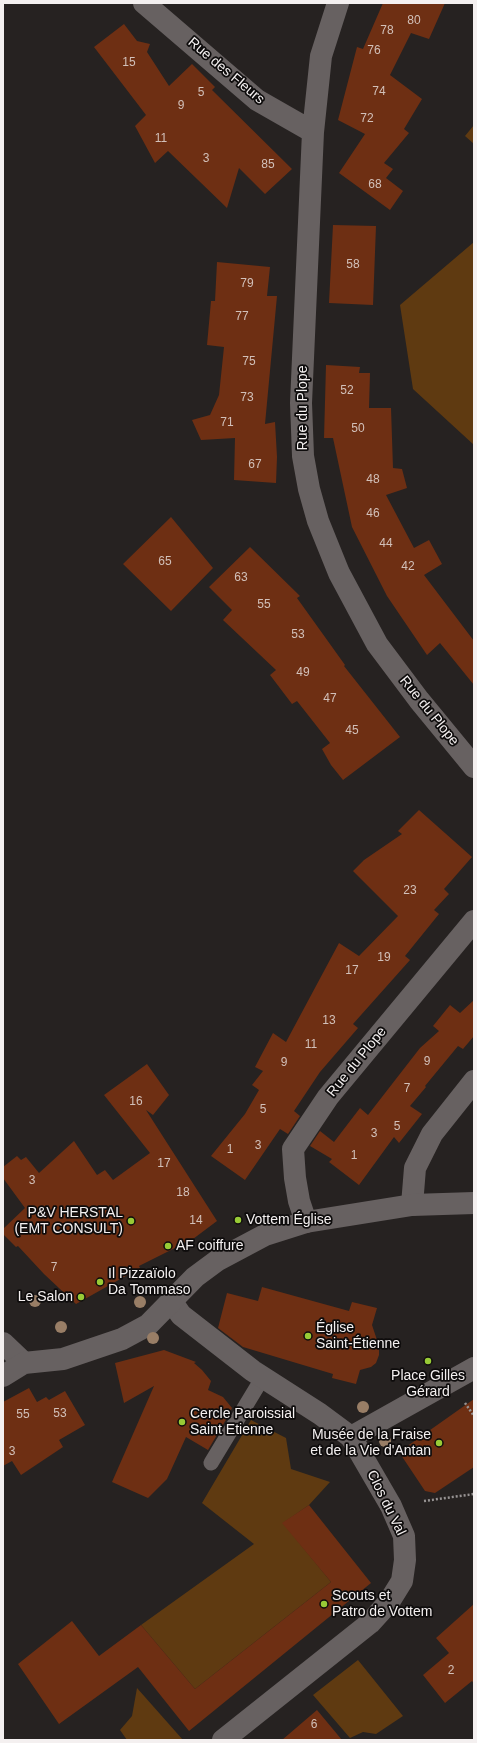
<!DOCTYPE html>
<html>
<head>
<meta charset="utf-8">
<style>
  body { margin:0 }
  #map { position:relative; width:477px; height:1743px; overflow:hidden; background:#262221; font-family:Arial,sans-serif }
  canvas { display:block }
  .frame { position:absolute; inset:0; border:4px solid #f4f0f0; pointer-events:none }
</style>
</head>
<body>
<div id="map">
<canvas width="477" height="1743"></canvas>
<div class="frame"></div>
</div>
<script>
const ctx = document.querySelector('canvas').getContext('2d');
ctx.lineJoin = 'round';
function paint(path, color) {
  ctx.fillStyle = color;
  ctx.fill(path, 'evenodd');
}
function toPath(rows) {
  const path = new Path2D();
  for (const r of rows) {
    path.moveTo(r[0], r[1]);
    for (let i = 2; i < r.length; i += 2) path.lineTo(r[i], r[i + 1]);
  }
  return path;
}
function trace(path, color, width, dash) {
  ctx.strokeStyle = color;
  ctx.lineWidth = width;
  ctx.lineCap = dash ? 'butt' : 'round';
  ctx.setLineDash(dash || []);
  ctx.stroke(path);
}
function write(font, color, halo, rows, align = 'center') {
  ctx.font = font + ' Arial,sans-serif';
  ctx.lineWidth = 3.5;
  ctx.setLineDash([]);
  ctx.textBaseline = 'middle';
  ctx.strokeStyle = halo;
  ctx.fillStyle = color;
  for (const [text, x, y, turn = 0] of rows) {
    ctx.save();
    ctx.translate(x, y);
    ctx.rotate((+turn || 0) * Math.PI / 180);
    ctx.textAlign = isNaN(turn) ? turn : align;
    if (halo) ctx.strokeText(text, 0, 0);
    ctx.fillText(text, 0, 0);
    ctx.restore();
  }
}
paint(toPath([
  [474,125,474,144,465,136],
  [474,242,474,445,413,389,400,305],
  [251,1420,286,1438,291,1469,330,1482,309,1505,283,1523,331,1582,195,1689,141,1625,254,1544,202,1503],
  [358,1660,403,1716,376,1734,363,1732,350,1738,313,1695],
  [137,1688,183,1740,127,1740,120,1730,132,1716]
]), '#5f3a11');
paint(toPath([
  [383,3,445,3,429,39,411,33,390,75,422,99,404,129,409,133,384,163,393,169,386,178,403,191,390,210,339,173,365,134,338,120,357,47,363,49],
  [124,24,137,41,150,44,147,52,169,86,192,64,215,87,212,90,292,169,265,194,239,168,227,208,168,151,155,163,135,126,146,115,94,47],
  [333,225,376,226,373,305,329,303],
  [217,262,270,267,267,296,277,296,265,424,275,422,277,457,276,483,234,480,235,438,201,440,192,420,210,415,219,395,224,347,207,345,211,301,215,301],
  [326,365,360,367,359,373,370,373,369,408,391,408,393,468,402,469,407,488,386,495,414,548,429,540,442,564,424,575,474,641,474,685,440,643,427,655,387,596,352,527,333,438,324,438],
  [171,517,213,568,171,611,123,564],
  [250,547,300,596,297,598,345,665,344,666,400,737,343,780,331,765,322,749,330,743,297,701,292,704,270,675,276,670,223,620,232,610,209,587],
  [419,810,472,857,444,889,449,894,434,910,439,914,405,956,410,960,353,1024,358,1028,320,1072,294,1111,300,1116,288,1134,280,1129,245,1180,211,1156,245,1114,259,1090,252,1085,263,1071,255,1067,273,1033,286,1042,339,943,359,956,398,916,353,871,364,860,402,834,398,831],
  [474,1000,474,1036,463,1049,458,1046,425,1086,426,1087,410,1106,422,1114,399,1143,394,1137,359,1185,329,1162,332,1159,310,1146,320,1131,334,1142,360,1108,368,1115,420,1048,439,1031,433,1026,450,1005,460,1013],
  [147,1064,169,1095,153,1115,146,1110,217,1221,193,1239,139,1266,140,1268,76,1304,44,1274,18,1246,16,1247,3,1234,3,1229,25,1208,3,1178,3,1167,17,1156,21,1160,26,1157,39,1173,74,1141,97,1175,105,1170,113,1180,150,1153,104,1095],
  [262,1287,349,1311,352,1302,377,1308,372,1325,379,1346,379,1355,376,1363,371,1367,360,1370,356,1384,332,1378,333,1374,243,1347,218,1328,227,1293,258,1301],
  [164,1350,196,1362,194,1363,202,1370,211,1381,208,1390,223,1397,232,1408,227,1418,208,1450,186,1437,167,1479,148,1498,112,1482,154,1386,124,1403,115,1363],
  [29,1388,37,1402,46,1397,49,1400,65,1391,85,1425,59,1440,63,1447,21,1475,12,1461,3,1466,3,1402],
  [474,1399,474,1467,435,1493,425,1491,399,1452],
  [309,1505,371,1583,189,1731,138,1667,59,1724,18,1664,72,1621,99,1656,141,1625,195,1689,331,1582,282,1523],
  [474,1604,474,1684,472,1681,445,1703,423,1675,449,1653,436,1638],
  [317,1710,342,1740,282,1740]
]), '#6e2f13');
trace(toPath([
  [465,1403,474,1416],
  [424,1501,474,1494]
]), '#979393', 2.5, [2, 2]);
trace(toPath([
  [211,1463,263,1377]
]), '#676161', 15);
trace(toPath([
  [351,1437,474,1368]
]), '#676161', 22);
trace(toPath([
  [144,3,257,100,313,132],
  [338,3,321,56,313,132,301,403,303,456,309,489,318,521,339,573,377,644,419,700,474,767],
  [412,1205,415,1168,432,1134,474,1081],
  [306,1222,299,1201,295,1178,293,1149,328,1097,474,921],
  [172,1302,181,1315,253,1371,320,1414,351,1437,391,1506,404,1536,405,1560,402,1581,389,1602,370,1623,223,1740],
  [3,1343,24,1363]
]), '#676161', 22);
trace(toPath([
  [3,1376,24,1363,63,1359,122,1339,148,1325,195,1277,218,1260,265,1235,306,1222,412,1205,474,1203]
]), '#676161', 22);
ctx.fillStyle = '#997e66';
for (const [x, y] of [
  [35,1301],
  [140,1302],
  [61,1327],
  [153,1338],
  [363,1407],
  [385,1441]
]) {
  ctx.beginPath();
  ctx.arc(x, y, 6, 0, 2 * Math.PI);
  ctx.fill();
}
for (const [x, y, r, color] of [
  [238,1220,4,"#98cb36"],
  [131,1221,4,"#98cb36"],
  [168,1246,4,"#98cb36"],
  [100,1282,4,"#98cb36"],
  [81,1297,4,"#98cb36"],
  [308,1336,4,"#98cb36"],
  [428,1361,4,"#98cb36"],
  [182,1422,4,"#98cb36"],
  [439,1443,4,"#98cb36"],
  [324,1604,4,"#98cb36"]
]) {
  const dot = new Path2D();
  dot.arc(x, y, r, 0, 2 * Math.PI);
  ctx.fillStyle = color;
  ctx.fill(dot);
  trace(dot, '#0e0c0c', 1.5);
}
write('12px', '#d2c0b9', null, [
  ["80",414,21],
  ["78",387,31],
  ["76",374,51],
  ["15",129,63],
  ["74",379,92],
  ["5",201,93],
  ["9",181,106],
  ["72",367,119],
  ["11",161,139],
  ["3",206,159],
  ["85",268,165],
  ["68",375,185],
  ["58",353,265],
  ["79",247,284],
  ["77",242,317],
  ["75",249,362],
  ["52",347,391],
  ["73",247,398],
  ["71",227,423],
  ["50",358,429],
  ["67",255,465],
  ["48",373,480],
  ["46",373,514],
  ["44",386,544],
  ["65",165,562],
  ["42",408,567],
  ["63",241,578],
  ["55",264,605],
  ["53",298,635],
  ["49",303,673],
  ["47",330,699],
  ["45",352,731],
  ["23",410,891],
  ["19",384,958],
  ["17",352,971],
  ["13",329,1021],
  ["11",311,1045],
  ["9",427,1062],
  ["9",284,1063],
  ["7",407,1089],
  ["16",136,1102],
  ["5",263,1110],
  ["5",397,1127],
  ["3",374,1134],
  ["3",258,1146],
  ["1",230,1150],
  ["1",354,1156],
  ["17",164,1164],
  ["3",32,1181],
  ["18",183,1193],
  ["14",196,1221],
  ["7",54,1268],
  ["53",60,1414],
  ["55",23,1415],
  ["3",12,1452],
  ["2",451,1671],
  ["6",314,1725]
]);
write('14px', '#f4f0f0', '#0e0c0c', [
  ["Rue des Fleurs",226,71,40],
  ["Rue du Plope",303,408,-90],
  ["Rue du Plope",429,711,51],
  ["Rue du Plope",357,1062,-51],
  ["Clos du Val",386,1503,64]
]);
write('14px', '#f4f0f0', '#0e0c0c', [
  ["P&V HERSTAL",123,1213,"right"],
  ["(EMT CONSULT)",123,1229,"right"],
  ["Vottem Église",246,1220],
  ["AF coiffure",176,1246],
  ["Il Pizzaïolo",108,1274],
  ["Da Tommaso",108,1290],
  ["Le Salon",73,1297,"right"],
  ["Église",316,1328],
  ["Saint-Étienne",316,1344],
  ["Place Gilles",428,1376,"center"],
  ["Gérard",428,1392,"center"],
  ["Cercle Paroissial",190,1414],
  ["Saint Etienne",190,1430],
  ["Musée de la Fraise",431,1435,"right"],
  ["et de la Vie d'Antan",431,1451,"right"],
  ["Scouts et",332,1596],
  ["Patro de Vottem",332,1612]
], 'left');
</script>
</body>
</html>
